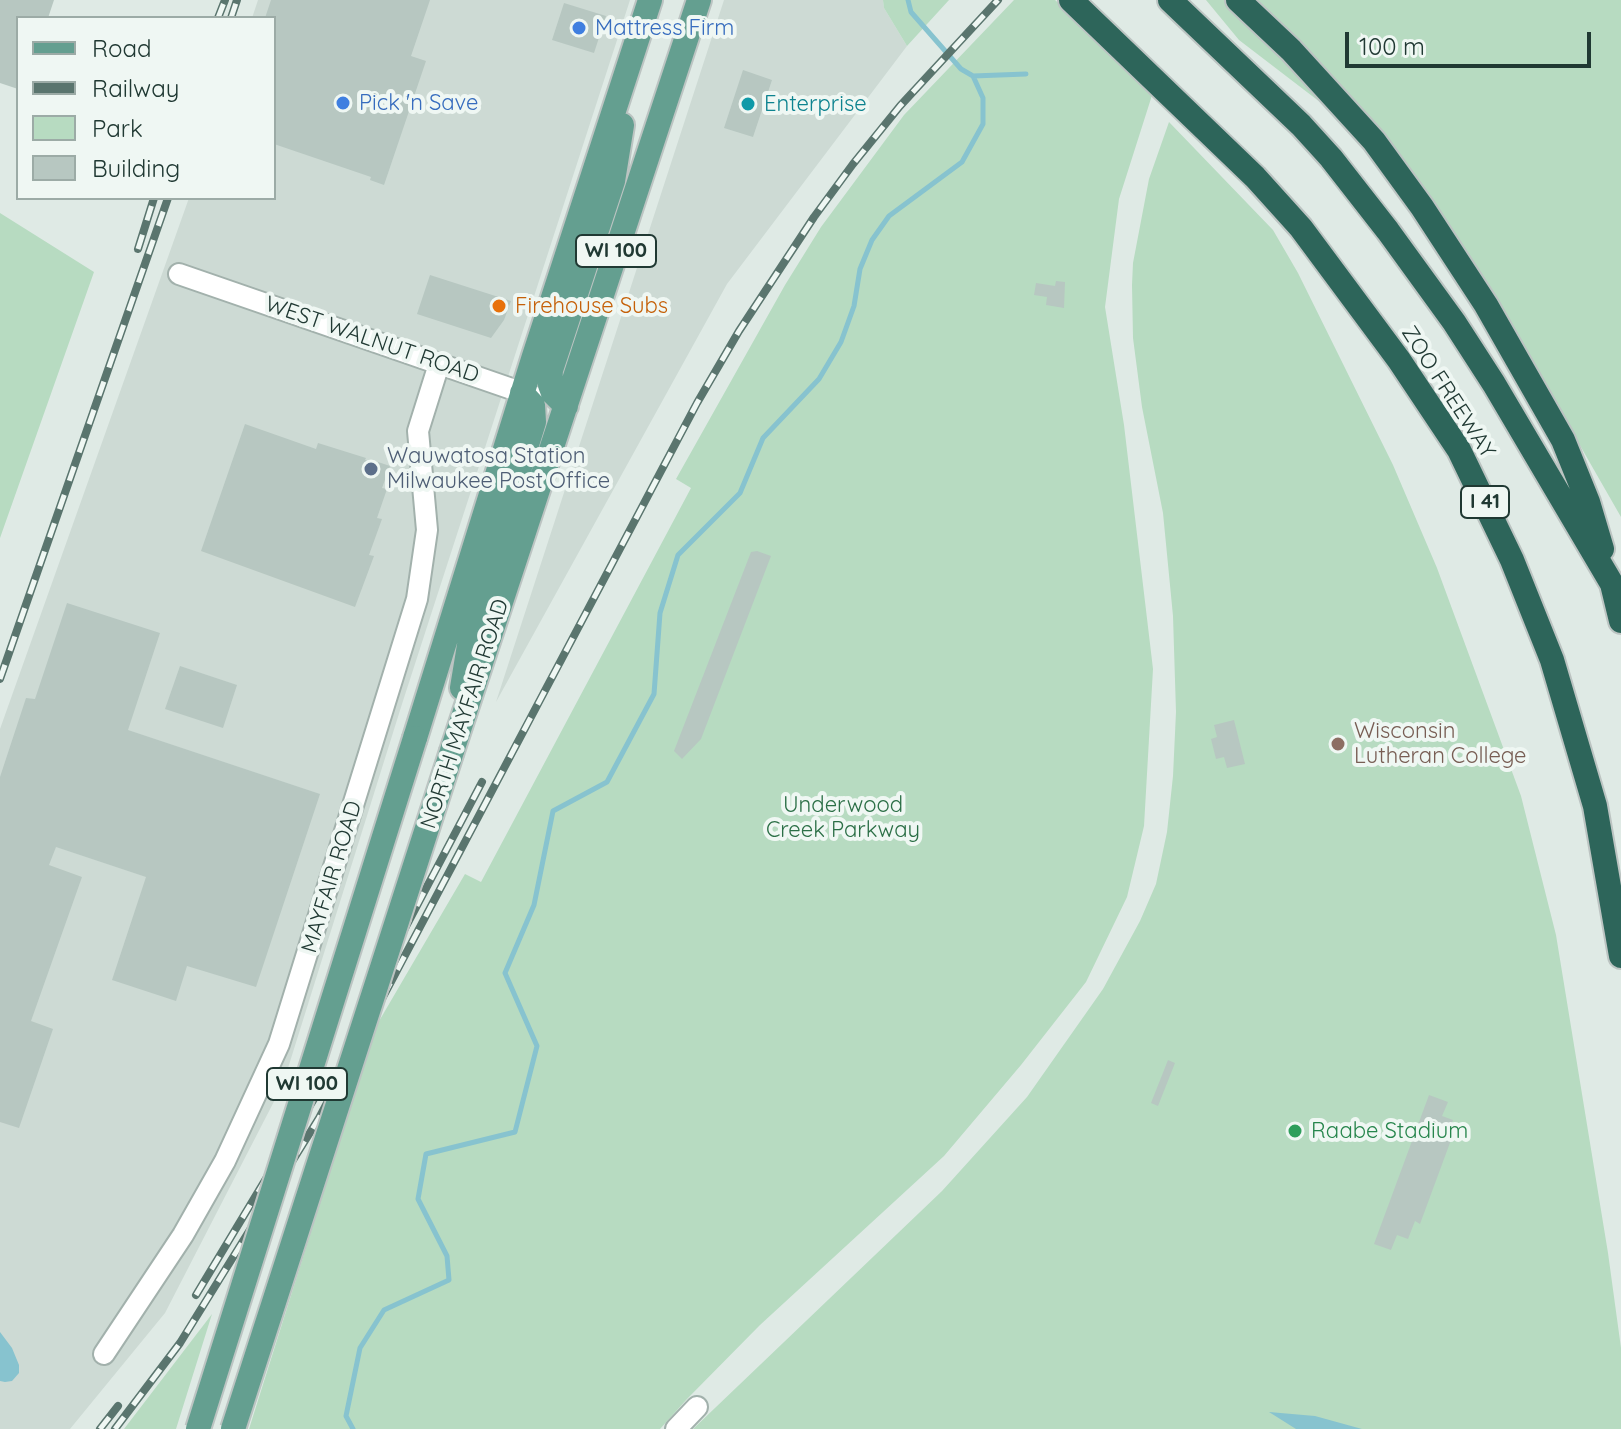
<!DOCTYPE html>
<html>
<head>
<meta charset="utf-8">
<style>
  body { margin:0 }
  #map { position:relative; width:1621px; height:1429px; overflow:hidden; background:#dfeae5; font-family:Quicksand,sans-serif }
  canvas { display:block }
  .legend { position:absolute; left:16px; top:16px; width:260px; height:184px; box-sizing:border-box; background:#eff7f3; border:2px solid #9caba6; margin:0; padding:10px 14px; list-style:none; font-size:24px; color:#203933 }
  .legend li { display:flex; align-items:center; gap:16px; height:40px }
  .legend b { width:40px; border:2px solid #9caba6 }
  .scale { position:absolute; left:1345px; top:32px; width:246px; height:36px; box-sizing:border-box; border:4px solid #203933; border-top:0; padding-left:10px; font-size:24px; line-height:28px; white-space:nowrap; color:#203933; -webkit-text-stroke:6px #eff7f3; paint-order:stroke }
</style>
</head>
<body>
<div id="map">
<canvas width="1621" height="1429"></canvas>
<ul class="legend">
<li><b style="height:10px;background:#649f90"></b>Road</li>
<li><b style="height:10px;background:#5a756e"></b>Railway</li>
<li><b style="height:22px;background:#b7dbc1"></b>Park</li>
<li><b style="height:22px;background:#b7c7c1"></b>Building</li>
</ul>
<div class="scale">100 m</div>
</div>
<script>
const ctx = document.querySelector('canvas').getContext('2d');
ctx.lineJoin = 'round';
function paint(path, color) {
  ctx.fillStyle = color;
  ctx.fill(path, 'evenodd');
}
function toPath(rows) {
  const path = new Path2D();
  for (const r of rows) {
    path.moveTo(r[0], r[1]);
    for (let i = 2; i < r.length; i += 2) path.lineTo(r[i], r[i + 1]);
  }
  return path;
}
function trace(path, color, width, dash) {
  ctx.strokeStyle = color;
  ctx.lineWidth = width;
  ctx.lineCap = dash ? 'butt' : 'round';
  ctx.setLineDash(dash || []);
  ctx.stroke(path);
}
function write(font, color, halo, rows, align = 'center') {
  ctx.font = font + ' Quicksand,sans-serif';
  ctx.lineWidth = 8;
  ctx.setLineDash([]);
  ctx.textBaseline = 'middle';
  ctx.strokeStyle = halo;
  ctx.fillStyle = color;
  for (const [text, x, y, turn = 0] of rows) {
    ctx.save();
    ctx.translate(x, y);
    ctx.rotate((+turn || 0) * Math.PI / 180);
    ctx.textAlign = isNaN(turn) ? turn : align;
    if (halo) ctx.strokeText(text, 0, 0);
    ctx.fillText(text, 0, 0);
    ctx.restore();
  }
}
paint(toPath([
  [258,0,630,0,402,704,283,1084,165,1313,70,1429,0,1429,0,729,189,198,274,198,274,18,252,18],
  [724,0,883,0,884,8,907,46,727,284,496,702]
]), '#cddad4');
paint(toPath([
  [883,0,949,0,907,46,884,8],
  [1014,0,1055,0,1154,89,1119,199,1105,307,1124,425,1153,669,1144,826,1127,897,1086,982,1021,1065,944,1156,760,1325,687,1399,660,1429,249,1429,375,1028,465,874,481,882,691,488,676,479,785,285,821,227,904,115],
  [1206,0,1621,0,1621,517,1511,325,1333,112,1239,40],
  [1169,122,1273,230,1298,273,1393,465,1437,568,1521,796,1556,935,1608,1253,1621,1348,1621,1429,693,1429,942,1191,1027,1097,1103,989,1140,921,1156,884,1167,832,1173,776,1176,712,1173,616,1163,513,1142,407,1133,338,1132,285,1133,263,1149,179],
  [0,213,94,272,0,538],
  [212,1314,176,1429,124,1429]
]), '#b7dbc1');
paint(toPath([
  [0,1332,12,1348,19,1365,19,1373,12,1381,5,1382,0,1381],
  [1269,1412,1315,1416,1362,1429,1296,1429]
]), '#87c3cf');
trace(toPath([
  [973,76,1026,74],
  [353,1429,346,1416,360,1348,384,1310,449,1280,447,1256,418,1199,426,1154,515,1132,537,1046,505,973,534,905,553,811,607,782,654,694,660,613,678,555,740,493,763,438,819,379,841,342,854,306,860,269,872,240,889,216,962,162,983,124,983,98,973,76,961,69,911,12,908,0]
]), '#87c3cf', 5);
paint(toPath([
  [0,0,54,0,48,18,18,18,18,89,0,83],
  [271,0,430,0,411,56,426,61,384,185,370,180,371,177,274,144,274,18,265,18],
  [564,3,606,16,594,53,552,40],
  [743,70,772,80,753,137,724,128],
  [430,275,511,301,504,320,491,338,417,314],
  [1056,281,1065,282,1064,308,1046,305,1047,297,1034,295,1036,283,1055,286],
  [245,424,316,449,318,443,366,458,365,460,374,463,375,461,390,466,382,488,387,489,377,518,382,519,369,555,374,556,355,607,201,551],
  [757,551,771,556,701,739,682,759,674,751,751,552],
  [67,603,160,633,128,730,320,794,256,987,187,966,176,1001,112,980,146,877,56,847,49,865,82,877,31,1021,53,1029,19,1128,0,1122,0,777,26,698,35,699],
  [180,666,237,685,223,728,165,709],
  [1234,720,1245,764,1227,768,1224,757,1216,759,1211,739,1217,737,1214,725],
  [1168,1060,1175,1063,1158,1106,1151,1103],
  [1429,1095,1448,1102,1442,1116,1453,1120,1446,1138,1451,1140,1420,1224,1415,1221,1408,1239,1397,1235,1391,1250,1374,1244]
]), '#b7c7c1');
const minor = toPath([
  [179,274,535,397],
  [104,1354,183,1235,225,1161,279,1044,417,599,427,530,418,431,439,364],
  [676,1429,697,1407]
]);
const major = toPath([
  [566,406,553,393,550,385,551,370,613,181,622,125],
  [462,688,474,615,534,422,533,405,522,393],
  [415,738,534,356,650,0],
  [452,751,699,0]
]);
const highway = toPath([
  [1071,0,1255,177,1301,228,1399,360,1459,450,1512,560,1552,660,1595,806,1621,956],
  [1170,0,1301,125,1331,158,1388,231,1454,322,1494,384,1612,584,1621,621],
  [1238,0,1291,50,1374,141,1422,207,1486,305,1563,440,1588,502,1602,549]
]);
trace(minor, '#a2b1ac', 24);
trace(major, '#bcc4c2', 28);
trace(highway, '#bcc4c2', 28);
trace(minor, '#fff', 20);
trace(major, '#649f90', 24);
trace(highway, '#2d655a', 24);
const rail = toPath([
  [218,18,225,0],
  [231,18,237,0],
  [138,249,154,198],
  [0,679,168,198],
  [361,1012,482,782],
  [196,1295,326,1079],
  [100,1429,118,1406],
  [115,1429,180,1343,319,1118,697,403,739,331,814,217,853,164,900,106,998,0]
]);
trace(rail, '#5a756e', 8);
trace(rail, '#eff7f3', 5, [15]);
const majorBridge = toPath([
  [198,1429,415,738],
  [233,1429,452,751]
]);
trace(majorBridge, '#bcc4c2', 28, []);
trace(majorBridge, '#649f90', 24);
for (const [x, y, r, color] of [
  [579,28,8,"#3f7fe0"],
  [343,103,8,"#3f7fe0"],
  [748,104,8,"#0f9aa8"],
  [499,306,8,"#e8710a"],
  [371,469,8,"#5c6f8a"],
  [1338,744,8,"#8d6e63"],
  [1295,1131,8,"#2e9e5b"]
]) {
  const dot = new Path2D();
  dot.arc(x, y, r, 0, 2 * Math.PI);
  ctx.fillStyle = color;
  ctx.fill(dot);
  trace(dot, '#eff7f3', 3);
}
for (const [x, y, w] of [
  [616,251,80],
  [1485,502,48],
  [307,1084,80]
]) {
  const box = new Path2D();
  box.roundRect(x - w / 2, y - 16, w, 32, 6);
  ctx.fillStyle = '#eff7f3';
  ctx.fill(box);
  trace(box, '#203933', 2);
}
write('bold 20px', '#203933', null, [
  ["WI 100",616,251],
  ["I 41",1485,502],
  ["WI 100",307,1084]
]);
write('22px', '#366cbe', '#eff7f3', [
  ["Mattress Firm",595,28],
  ["Pick 'n Save",359,103]
], 'left');
write('22px', '#0d838f', '#eff7f3', [
  ["Enterprise",764,104]
], 'left');
write('22px', '#c56008', '#eff7f3', [
  ["Firehouse Subs",515,306]
], 'left');
write('22px', '#203933', '#eff7f3', [
  ["WEST WALNUT ROAD",372,340,19],
  ["ZOO FREEWAY",1448,392,57],
  ["NORTH MAYFAIR ROAD",465,714,-72],
  ["MAYFAIR ROAD",332,877,-73]
]);
write('22px', '#4e5e75', '#eff7f3', [
  ["Wauwatosa Station",387,456],
  ["Milwaukee Post Office",387,481]
], 'left');
write('22px', '#785e54', '#eff7f3', [
  ["Wisconsin",1354,731],
  ["Lutheran College",1354,756]
], 'left');
write('22px', '#2b6f46', '#eff7f3', [
  ["Underwood",843,805],
  ["Creek Parkway",843,830]
]);
write('22px', '#27864d', '#eff7f3', [
  ["Raabe Stadium",1311,1131]
], 'left');
</script>
</body>
</html>
